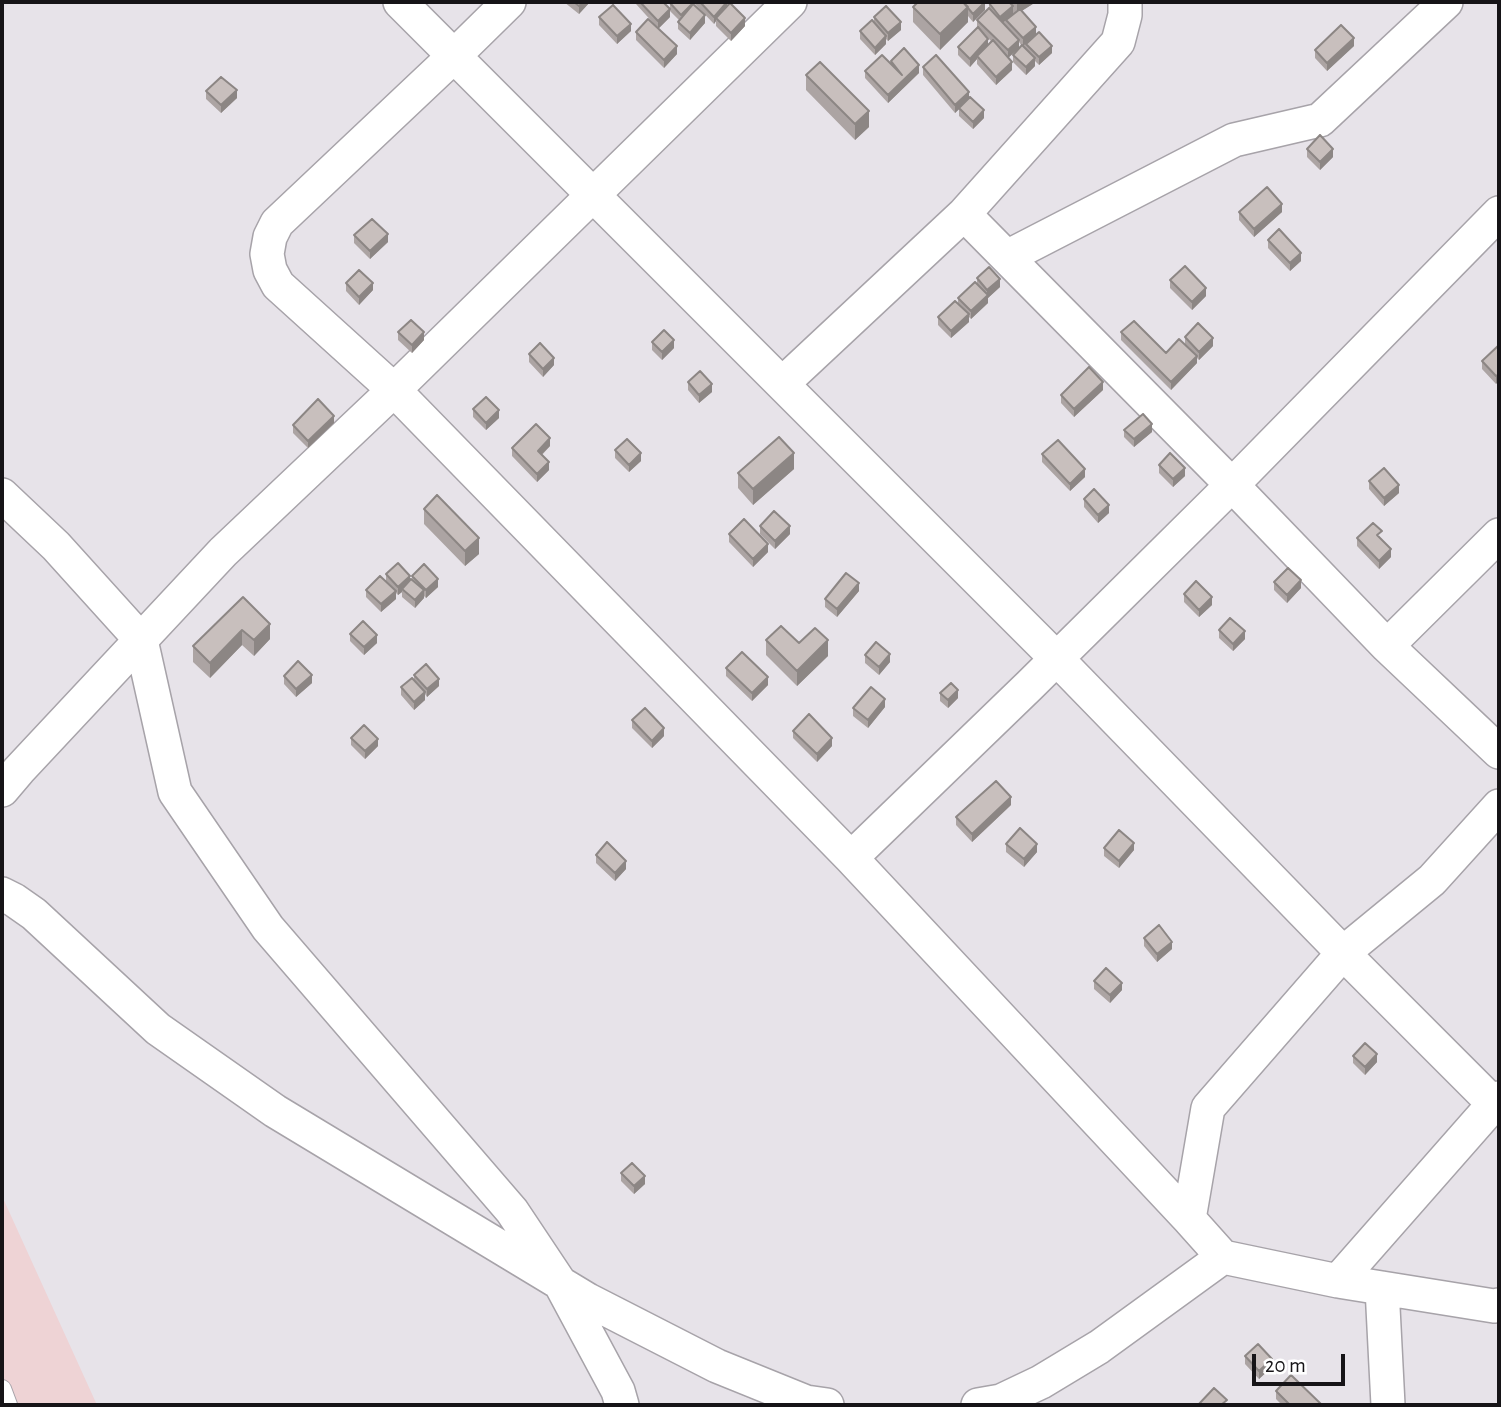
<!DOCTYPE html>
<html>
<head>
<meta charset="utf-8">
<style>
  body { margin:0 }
  #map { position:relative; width:1501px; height:1407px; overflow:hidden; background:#e7e3e9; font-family:"Alegreya Sans",sans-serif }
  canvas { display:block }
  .frame { position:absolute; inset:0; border:4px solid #161417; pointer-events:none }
  .scale { position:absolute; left:1252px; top:1354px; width:93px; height:32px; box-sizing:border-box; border:4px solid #161417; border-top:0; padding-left:9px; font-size:21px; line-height:24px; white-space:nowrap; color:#161417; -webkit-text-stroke:5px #fff; paint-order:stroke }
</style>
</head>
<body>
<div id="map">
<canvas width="1501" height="1407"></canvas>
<div class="frame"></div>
<div class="scale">20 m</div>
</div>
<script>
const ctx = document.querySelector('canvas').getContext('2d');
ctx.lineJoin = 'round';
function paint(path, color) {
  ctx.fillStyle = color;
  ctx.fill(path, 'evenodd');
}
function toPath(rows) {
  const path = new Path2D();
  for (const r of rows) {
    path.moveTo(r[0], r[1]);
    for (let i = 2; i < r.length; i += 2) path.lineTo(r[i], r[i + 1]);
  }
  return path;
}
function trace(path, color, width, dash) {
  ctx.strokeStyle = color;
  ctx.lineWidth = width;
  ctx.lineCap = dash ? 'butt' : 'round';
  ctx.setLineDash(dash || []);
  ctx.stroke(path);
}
paint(toPath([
  [2,1196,97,1405,2,1405]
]), '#eed3d5');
const service = toPath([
  [2,1389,8,1405]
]);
const minor = toPath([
  [400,2,1057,659,1343,953,1499,1109],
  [509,2,454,56,277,223,270,237,267,254,270,270,278,285,394,390,851,858,1189,1219,1223,1257,1338,1281,1494,1306,1499,1305],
  [964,214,1232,485,1387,646],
  [1007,257,1234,140,1320,120,1446,2],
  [782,384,964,214,1118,42,1125,15,1125,2],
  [2,495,56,546,141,640,175,792,268,928,512,1211,560,1283,618,1391,622,1405],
  [1499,535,1387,646,1499,752],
  [2,790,19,770,223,552,394,390,790,2],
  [851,858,1030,685,1232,485,1499,213],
  [2,894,14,900,34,914,158,1029,275,1111,588,1300,717,1366,806,1402,827,1405],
  [1189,1219,1208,1108,1343,953,1432,880,1499,806],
  [1338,1281,1499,1098],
  [1382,1288,1388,1405],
  [978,1405,1001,1401,1041,1382,1099,1347,1223,1257]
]);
trace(service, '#a7a3a9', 20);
trace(minor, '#a7a3a9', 36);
trace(service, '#fff', 18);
trace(minor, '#fff', 33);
paint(toPath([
  [564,2,590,2,579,14],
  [636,2,663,2,670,17,658,29,677,54,664,68,636,40,636,32,655,25,636,4],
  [693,2,727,2,727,6,745,26,731,41,716,26,716,21,714,24],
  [990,2,1036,2,1021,11,1036,35,1052,53,1039,65,1035,61,1035,66,1026,75,1013,62,1013,55,1022,46,1019,42,1019,48,1008,58,1012,70,996,85,977,64,977,59,970,67,958,55,958,47,977,28,977,20,989,8,989,3],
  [984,34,991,41,988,45],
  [670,3,692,5,705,23,690,40,678,29,678,22,679,20,670,11],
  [913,7,985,10,973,22,968,16,968,22,940,50,913,22],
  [599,17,631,31,617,44,599,25],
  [874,17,901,30,888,41,886,39,886,44,875,55,860,39,860,31,874,22],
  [1354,46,1327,71,1315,58,1315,50],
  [891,61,919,73,888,103,865,78,865,71,891,64],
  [923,67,969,98,984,118,973,129,959,116,959,109,955,113,923,75],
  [806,75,869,127,855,140,806,90],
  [206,91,237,98,221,113,206,99],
  [1307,149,1333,157,1320,170,1307,157],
  [1239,212,1282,212,1254,237,1239,220],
  [354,235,388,242,370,259,354,243],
  [1268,240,1301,261,1290,271,1268,248],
  [977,278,1000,287,988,298,988,303,971,319,969,317,969,322,951,338,938,325,938,317,958,305,958,298,977,284],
  [1170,280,1206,296,1192,310,1170,288],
  [346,283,373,290,359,305,346,291],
  [398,332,424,340,412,353,398,340],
  [1121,332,1166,353,1185,344,1185,337,1213,346,1199,360,1197,358,1197,363,1171,390,1121,340],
  [652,342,674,348,662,360,652,350],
  [1499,345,1496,384,1482,369,1482,361],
  [529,354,554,365,543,377,529,362],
  [688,382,712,392,699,403,688,390],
  [1103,390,1074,417,1061,403,1061,395],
  [473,409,499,418,486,430,473,417],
  [334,423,308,448,293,433,293,425],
  [1124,430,1152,432,1134,447,1124,437],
  [550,446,542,455,549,470,537,482,512,456,512,448],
  [615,450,641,461,629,472,615,458],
  [1042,454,1085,477,1070,491,1042,462],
  [1159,465,1185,476,1173,487,1159,473],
  [794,469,753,505,738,488,738,473],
  [1369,481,1399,493,1384,506,1369,489],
  [1084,499,1109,513,1098,523,1084,507],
  [424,509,479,554,465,566,424,524],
  [760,526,790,534,775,549,760,534],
  [729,534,768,552,753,567,729,542],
  [1357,538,1391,557,1379,569,1357,546],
  [386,574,410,580,412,580,412,576,438,587,426,598,424,596,424,598,415,608,402,597,402,592,398,595,396,593,396,599,381,612,366,597,366,590,386,582],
  [1274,582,1301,588,1287,603,1274,590],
  [859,591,837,617,825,607,825,599],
  [1184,594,1212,605,1199,617,1184,602],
  [243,597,270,639,254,656,242,645,210,678,193,662,193,646],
  [1219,630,1245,639,1233,651,1219,638],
  [350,634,377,643,364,655,350,641],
  [766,640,828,656,797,686,766,655],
  [865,655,890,662,879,675,865,663],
  [726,668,768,685,752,701,726,676],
  [414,675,439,686,427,697,425,694,425,700,414,710,401,695,401,687,414,680],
  [284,676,312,683,296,697,284,684],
  [940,693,958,698,948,708,940,701],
  [885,707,868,728,853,716,853,708],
  [632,720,664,736,652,748,632,728],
  [793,731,832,746,817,762,793,738],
  [351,738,378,746,365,759,351,745],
  [1011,805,972,842,956,825,956,817],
  [1006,844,1037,852,1024,867,1006,852],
  [1104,848,1134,850,1119,868,1104,856],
  [596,855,626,869,615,881,596,863],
  [1144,938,1172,949,1157,962,1144,946],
  [1094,981,1122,990,1110,1003,1094,989],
  [1353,1056,1377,1062,1365,1075,1353,1063],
  [621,1173,645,1184,634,1194,621,1181],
  [1245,1356,1272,1367,1259,1379,1245,1364],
  [1276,1391,1322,1405,1282,1405,1276,1399]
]), '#aca4a3');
paint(toPath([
  [583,2,590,2,579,14,579,6],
  [727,2,727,10,716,18,716,21,714,24,714,17],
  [985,2,985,10,973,22,973,14],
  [1017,2,1036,2,1017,14],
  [1013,6,1013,14,1000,25,1000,17],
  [968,7,968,22,940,50,940,34],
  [670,9,670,17,658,29,658,21],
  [705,15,705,23,690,40,690,33],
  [745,18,745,26,731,41,731,33],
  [901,22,901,30,888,41,888,33],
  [631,24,631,31,617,44,617,36],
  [1036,27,1036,35,1023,46,1023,38],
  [886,36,886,44,875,55,875,48],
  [1354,38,1354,46,1327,71,1327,63],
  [988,39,988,47,977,56,977,59,970,67,970,59],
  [1019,40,1019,48,1008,58,1008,50],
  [677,46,677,54,664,68,664,60],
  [1052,46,1052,53,1039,65,1039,57],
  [1035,58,1035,66,1026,75,1026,67],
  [1012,62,1012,70,996,85,996,77],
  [919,65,919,73,888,103,888,95],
  [237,90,237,98,221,113,221,105],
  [969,92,969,100,955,113,955,105],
  [984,110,984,118,973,129,973,122],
  [869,111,869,127,855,140,855,124],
  [1333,149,1333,157,1320,170,1320,162],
  [1282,204,1282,212,1254,237,1254,229],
  [388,234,388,242,370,259,370,251],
  [1301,253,1301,261,1290,271,1290,263],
  [1000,279,1000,287,988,298,988,303,971,319,971,311,987,295,987,290],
  [373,283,373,290,359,305,359,297],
  [1206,288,1206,296,1192,310,1192,302],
  [969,314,969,322,951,338,951,331],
  [424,332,424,340,412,353,412,345],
  [1213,338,1213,346,1199,360,1199,352],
  [674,340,674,348,662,360,662,352],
  [1197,356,1197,363,1171,390,1171,382],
  [554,358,554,365,543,377,543,369],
  [1499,374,1499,381,1496,384,1496,376],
  [1103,382,1103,390,1074,417,1074,409],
  [712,384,712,392,699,403,699,395],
  [499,410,499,418,486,430,486,423],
  [334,416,334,423,308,448,308,441],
  [1152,424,1152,432,1134,447,1134,439],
  [550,438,550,446,538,458,538,451],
  [641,453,641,461,629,472,629,465],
  [794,453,794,469,753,505,753,489],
  [549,462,549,470,537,482,537,474],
  [1185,468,1185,476,1173,487,1173,479],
  [1085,469,1085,477,1070,491,1070,484],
  [1399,485,1399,493,1384,506,1384,498],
  [1109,505,1109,513,1098,523,1098,515],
  [790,526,790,534,775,549,775,541],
  [479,538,479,554,465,566,465,551],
  [768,544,768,552,753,567,753,559],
  [1391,549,1391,557,1379,569,1379,561],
  [410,576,410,583,402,589,402,592,398,595,398,587],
  [438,579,438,587,426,598,426,590],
  [1301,580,1301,588,1287,603,1287,595],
  [859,583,859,591,837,617,837,609],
  [424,590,424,598,415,608,415,600],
  [396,591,396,599,381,612,381,604],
  [1212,597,1212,605,1199,617,1199,610],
  [270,624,270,639,254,656,254,640],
  [242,630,242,645,210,678,210,663],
  [1245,631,1245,639,1233,651,1233,644],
  [377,635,377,643,364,655,364,647],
  [828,640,828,656,797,686,797,671],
  [890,654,890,662,879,675,879,667],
  [312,675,312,683,296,697,296,689],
  [768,677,768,685,752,701,752,693],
  [439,679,439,686,427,697,427,689],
  [958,690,958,698,948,708,948,700],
  [425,692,425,700,414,710,414,702],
  [885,699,885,707,868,728,868,720],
  [664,728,664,736,652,748,652,741],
  [832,738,832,746,817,762,817,754],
  [378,739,378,746,365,759,365,751],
  [1011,797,1011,805,972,842,972,834],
  [1134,843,1134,850,1119,868,1119,861],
  [1037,844,1037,852,1024,867,1024,859],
  [626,861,626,869,615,881,615,873],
  [1172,942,1172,949,1157,962,1157,954],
  [1122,983,1122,990,1110,1003,1110,995],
  [1377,1054,1377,1062,1365,1075,1365,1067],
  [645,1176,645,1184,634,1194,634,1186],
  [1272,1359,1272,1367,1259,1379,1259,1371]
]), '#8c8684');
const building = toPath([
  [574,2,583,2,579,6,574,2],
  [640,2,663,2,670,9,658,21,640,2],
  [671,2,690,2,692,4,681,15,670,3,671,2],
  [700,2,727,2,714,17,700,2],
  [918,2,963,2,968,7,940,34,913,7,918,2],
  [963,2,985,2,973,14,963,2],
  [990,2,1009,2,1013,6,1000,17,989,3,990,2],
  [730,3,745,18,731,33,716,18,730,3],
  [693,4,705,15,690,33,678,22,693,4],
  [613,5,631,24,617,36,599,17,613,5],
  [886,6,901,22,888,33,874,17,886,6],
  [989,8,1019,40,1008,50,977,20,989,8],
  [1020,9,1036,27,1023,38,1006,20,1020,9],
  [648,19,677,46,664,60,636,32,648,19],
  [872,20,886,36,875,48,860,31,872,20],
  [1341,25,1354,38,1327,63,1315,50,1341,25],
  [978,27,988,39,970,59,958,47,978,27],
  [1039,32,1052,46,1039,57,1026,44,1039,32],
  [993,40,1012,62,996,77,977,56,993,40],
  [1022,45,1035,58,1026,67,1013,55,1022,45],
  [904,48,919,65,888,95,865,71,882,55,902,75,891,61,904,48],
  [936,55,969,92,955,105,923,67,936,55],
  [820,62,869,111,855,124,806,75,820,62],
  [221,77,237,90,221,105,206,91,221,77],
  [970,97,984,110,973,122,959,108,970,97],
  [1320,135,1333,149,1320,162,1307,149,1320,135],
  [1267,187,1282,204,1254,229,1239,212,1267,187],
  [372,219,388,234,370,251,354,235,372,219],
  [1279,229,1301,253,1290,263,1268,240,1279,229],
  [1185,266,1206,288,1192,302,1170,280,1185,266],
  [989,267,1000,279,987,290,977,278,989,267],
  [359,270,373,283,359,297,346,283,359,270],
  [975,282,988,295,971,311,958,298,975,282],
  [955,301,969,314,951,331,938,317,955,301],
  [411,320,424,332,412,345,398,332,411,320],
  [1134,321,1166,353,1179,339,1197,356,1171,382,1121,332,1134,321],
  [1198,323,1213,338,1199,352,1185,337,1198,323],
  [664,330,674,340,662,352,652,342,664,330],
  [540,343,554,358,543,369,529,354,540,343],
  [1499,345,1499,374,1496,376,1482,361,1499,345],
  [1089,367,1103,382,1074,409,1061,395,1089,367],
  [700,371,712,384,699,395,688,382,700,371],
  [486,397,499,410,486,423,473,409,486,397],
  [318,399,334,416,308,441,293,425,318,399],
  [1143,414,1152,424,1134,439,1124,430,1143,414],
  [536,424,550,438,538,451,549,462,537,474,512,448,536,424],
  [779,437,794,453,753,489,738,473,779,437],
  [627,439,641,453,629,465,615,450,627,439],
  [1058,440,1085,469,1070,484,1042,454,1058,440],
  [1170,453,1185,468,1173,479,1159,465,1170,453],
  [1384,468,1399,485,1384,498,1369,481,1384,468],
  [1094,489,1109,505,1098,515,1084,499,1094,489],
  [437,495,479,538,465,551,424,509,437,495],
  [774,511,790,526,775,541,760,526,774,511],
  [744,519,768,544,753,559,729,534,744,519],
  [1373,523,1382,531,1377,535,1391,549,1379,561,1357,538,1373,523],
  [398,563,410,576,398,587,386,574,398,563],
  [424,564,438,579,426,590,412,576,424,564],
  [1288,568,1301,580,1287,595,1274,582,1288,568],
  [846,573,859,583,837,609,825,599,846,573],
  [380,576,396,591,381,604,366,590,380,576],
  [411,579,424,590,415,600,402,589,411,579],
  [1196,581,1212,597,1199,610,1184,594,1196,581],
  [243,597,270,624,254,640,242,630,210,663,193,646,243,597],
  [1230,618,1245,631,1233,644,1219,630,1230,618],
  [363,621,377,635,364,647,350,634,363,621],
  [781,626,799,643,815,628,828,640,797,671,766,640,781,626],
  [876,642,890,654,879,667,865,655,876,642],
  [742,652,768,677,752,693,726,668,742,652],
  [298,661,312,675,296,689,284,676,298,661],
  [426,664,439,679,427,689,414,675,426,664],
  [412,678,425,692,414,702,401,687,412,678],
  [951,683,958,690,948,700,940,693,951,683],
  [871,687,885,699,868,720,853,708,871,687],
  [645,708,664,728,652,741,632,720,645,708],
  [809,714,832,738,817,754,793,731,809,714],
  [364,725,378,739,365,751,351,738,364,725],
  [996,781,1011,797,972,834,956,817,996,781],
  [1020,828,1037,844,1024,859,1006,844,1020,828],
  [1119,830,1134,843,1119,861,1104,848,1119,830],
  [607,842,626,861,615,873,596,855,607,842],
  [1159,925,1172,942,1157,954,1144,938,1159,925],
  [1106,968,1122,983,1110,995,1094,981,1106,968],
  [1365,1043,1377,1054,1365,1067,1353,1056,1365,1043],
  [632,1163,645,1176,634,1186,621,1173,632,1163],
  [1258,1344,1272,1359,1259,1371,1245,1356,1258,1344],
  [1291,1375,1322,1405,1290,1405,1276,1391,1291,1375],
  [1214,1388,1227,1400,1221,1405,1198,1405,1214,1388]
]);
paint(building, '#c8bfbd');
trace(building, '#8c8684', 2);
</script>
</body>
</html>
